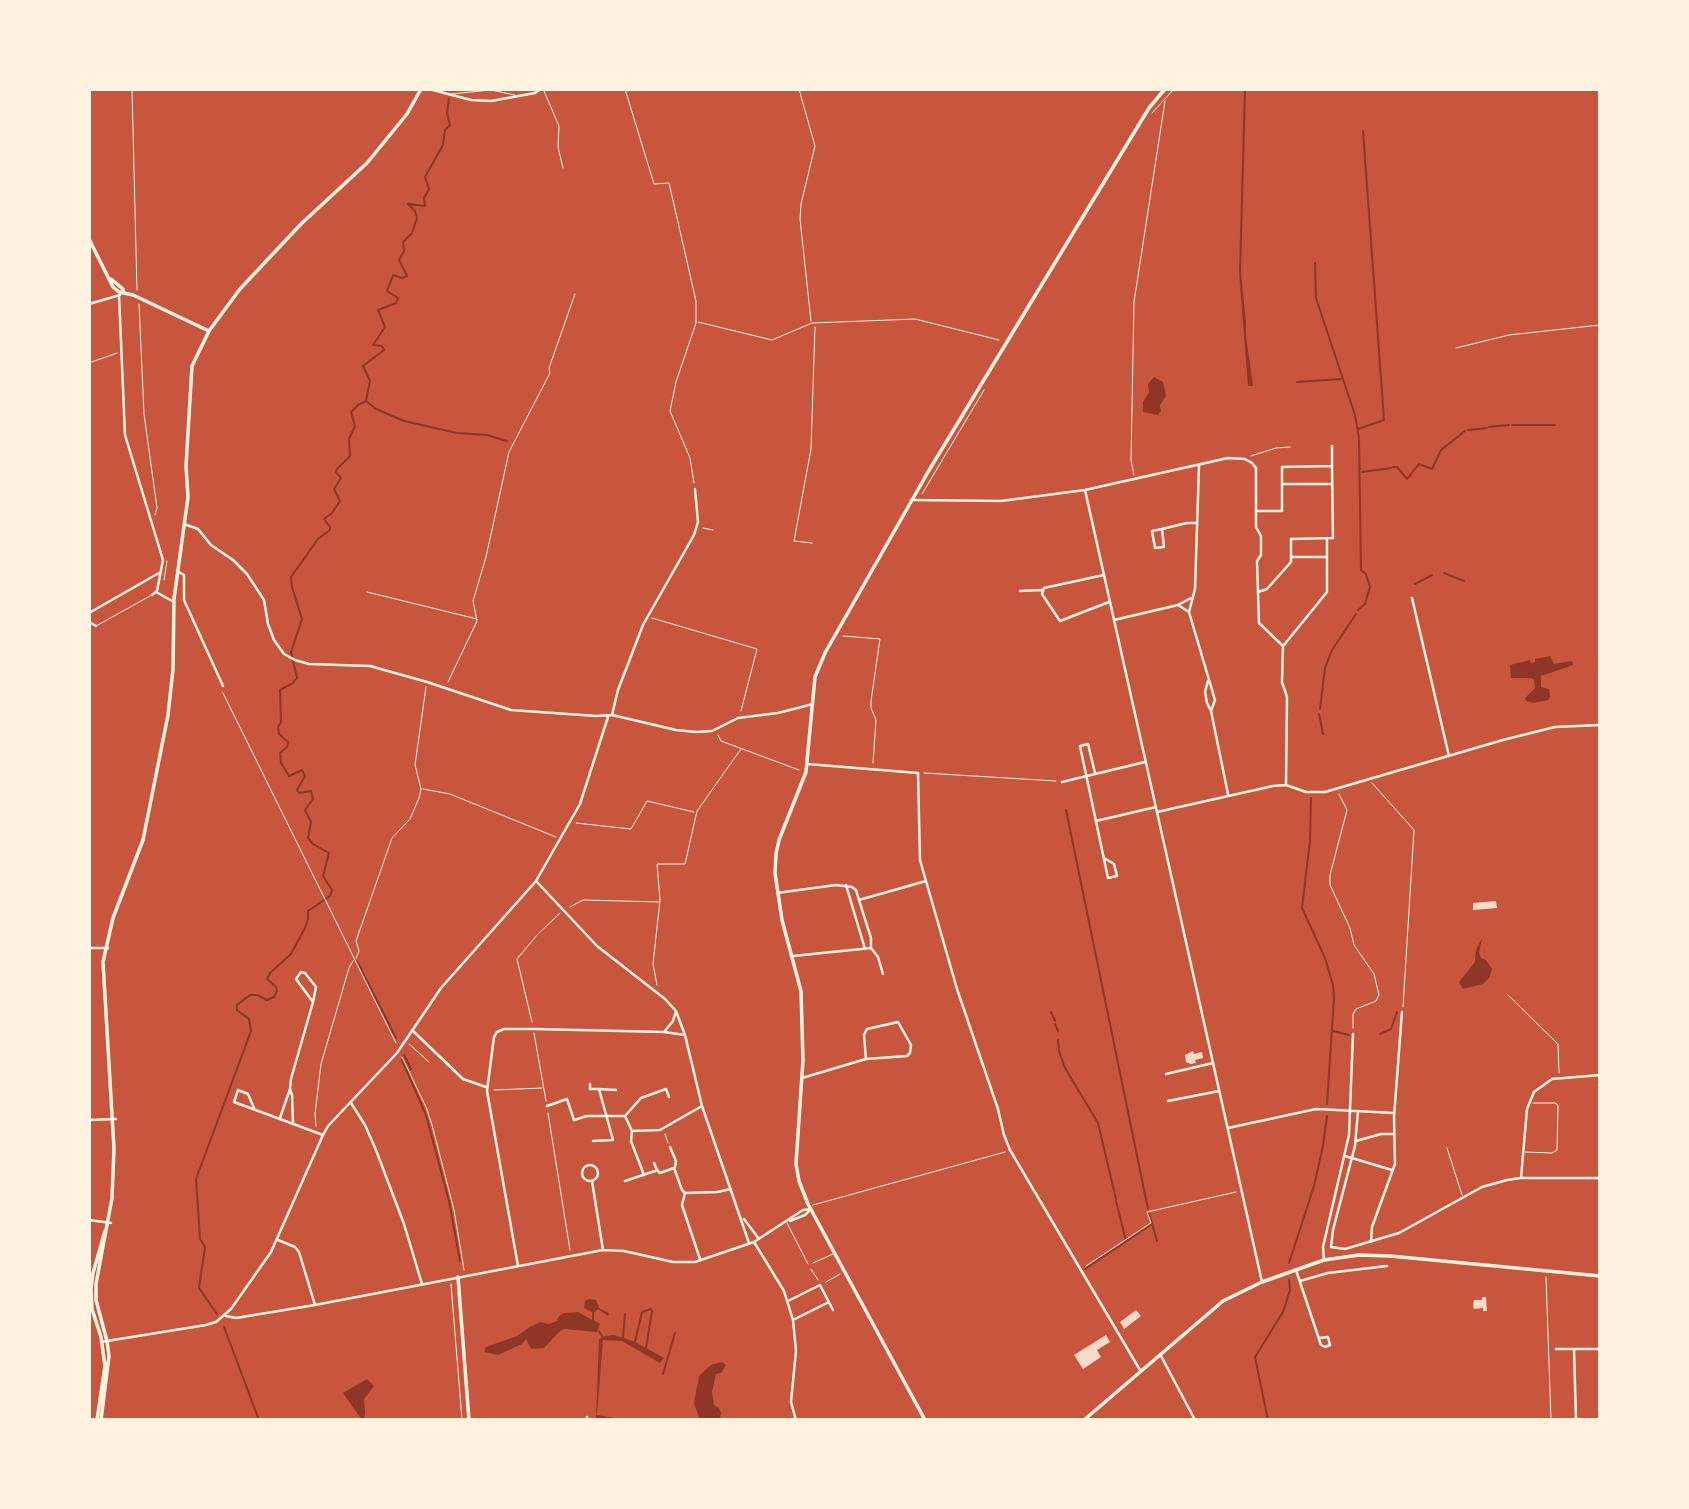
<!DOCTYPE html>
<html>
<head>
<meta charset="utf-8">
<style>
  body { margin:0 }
  #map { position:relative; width:1689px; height:1509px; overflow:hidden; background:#c8553d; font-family:Montserrat,sans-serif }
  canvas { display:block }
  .frame { position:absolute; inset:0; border:91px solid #fff3e0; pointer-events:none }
</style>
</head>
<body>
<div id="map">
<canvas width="1689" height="1509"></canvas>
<div class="frame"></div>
</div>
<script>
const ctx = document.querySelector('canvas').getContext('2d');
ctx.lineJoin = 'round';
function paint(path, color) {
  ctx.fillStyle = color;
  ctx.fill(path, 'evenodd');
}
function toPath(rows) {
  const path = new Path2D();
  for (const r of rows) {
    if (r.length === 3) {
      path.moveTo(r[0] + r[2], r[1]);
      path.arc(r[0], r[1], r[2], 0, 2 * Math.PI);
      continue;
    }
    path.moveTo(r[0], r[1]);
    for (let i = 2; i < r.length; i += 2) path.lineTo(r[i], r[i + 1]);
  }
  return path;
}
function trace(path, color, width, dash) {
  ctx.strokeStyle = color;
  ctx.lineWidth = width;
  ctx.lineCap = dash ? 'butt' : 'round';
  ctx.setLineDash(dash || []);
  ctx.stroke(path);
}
paint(toPath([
  [1244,89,1246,89,1241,273,1246,323,1246,336,1253,386,1248,386,1239,272],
  [1154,377,1163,382,1166,396,1160,405,1161,411,1158,415,1143,412,1143,402,1149,392,1148,384],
  [1550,656,1554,664,1572,661,1573,665,1541,676,1541,687,1549,689,1550,697,1548,700,1533,703,1526,701,1525,698,1535,688,1534,680,1531,678,1511,678,1510,665,1530,660,1531,663,1535,662,1535,659],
  [1482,938,1479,953,1481,958,1486,960,1492,969,1489,978,1483,984,1463,989,1459,982,1475,962,1476,950],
  [589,1299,596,1300,599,1308,609,1313,608,1316,598,1309,594,1313,594,1320,600,1324,597,1332,565,1329,561,1330,544,1348,531,1349,526,1339,522,1344,498,1355,484,1352,486,1347,517,1336,530,1327,540,1322,549,1324,557,1321,559,1316,564,1313,578,1312,592,1320,592,1312,584,1308,585,1301],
  [614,1335,635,1342,664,1358,660,1363,622,1341,603,1340,597,1415,625,1420,596,1419,599,1339,605,1336],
  [722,1362,726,1365,721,1373,716,1374,712,1392,714,1405,719,1408,721,1413,720,1420,700,1420,694,1403,699,1376,711,1365],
  [367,1379,374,1386,364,1399,365,1413,364,1420,362,1420,343,1393]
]), '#8f3625');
trace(toPath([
  [447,91,448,89],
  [1315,263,1316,298,1355,415,1359,438],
  [1297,382,1341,379],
  [366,401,376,409,404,421,457,433,487,435,507,441],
  [1512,425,1555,425],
  [1489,427,1509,425],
  [1358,429,1384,420,1363,131],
  [1468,430,1487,428],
  [1393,467,1397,467,1407,479,1419,464,1432,469,1441,450,1465,431],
  [1362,472,1391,468],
  [1444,573,1464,581],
  [1415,584,1432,575],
  [1358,610,1365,604,1370,587,1366,574,1361,570,1359,440],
  [1320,709,1325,668,1332,650,1356,614],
  [1319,714,1323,734],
  [1311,798,1310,841,1302,908,1325,958,1333,985,1334,998,1327,1104],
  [1066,810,1148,1209],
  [357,961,396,1038],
  [1051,1012,1055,1021],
  [1055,1024,1058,1031],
  [1333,1031,1349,1035],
  [1380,1034,1391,1029,1397,1012],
  [1058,1040,1059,1051,1065,1068,1098,1123,1116,1199],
  [404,1055,411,1069],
  [402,1060,426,1115,449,1201,460,1261],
  [1116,1201,1126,1241],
  [1149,1213,1157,1241],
  [1289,1263,1314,1186,1323,1146,1327,1116],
  [1085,1269,1152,1224],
  [217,1314,199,1288,205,1247,200,1239,196,1179,251,1031,249,1019,237,1010,237,1005,250,995,257,995,267,1000,274,997,277,991,276,987,267,979,270,973,291,954,305,928,308,919,308,911,330,896,332,890,323,876,329,853,313,844,308,838,311,822,305,810,313,799,311,791,299,793,297,790,305,776,302,770,289,776,281,763,280,753,287,747,288,742,279,734,278,727,281,722,280,690,293,683,297,678,291,652,302,619,292,587,291,577,318,539,330,530,330,527,324,519,332,513,340,501,334,489,341,478,336,472,337,469,350,456,349,439,355,426,351,412,358,405,366,401,370,381,363,366,384,350,382,346,373,345,385,327,378,310,396,303,398,298,387,291,393,275,402,278,407,276,399,260,404,251,403,242,412,233,417,218,415,211,408,204,425,206,424,198,429,189,425,177,443,145,445,130,450,125,447,113,449,99],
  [224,1327,259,1420],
  [599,1331,603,1338],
  [623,1337,625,1314],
  [635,1342,642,1312,651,1309],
  [646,1348,652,1311],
  [663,1374,675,1333],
  [1268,1420,1255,1357,1283,1312,1290,1290,1289,1280]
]), '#8f3625', 2);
paint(toPath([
  [1496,901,1497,908,1473,910,1473,903],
  [1193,1051,1194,1054,1202,1052,1203,1058,1195,1060,1196,1063,1191,1064,1186,1062,1185,1055],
  [1482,1297,1486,1297,1487,1311,1483,1311,1483,1308,1474,1309,1473,1305,1474,1300,1482,1300],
  [1136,1310,1141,1316,1124,1329,1120,1322],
  [1106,1335,1110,1342,1097,1350,1101,1357,1083,1369,1074,1355]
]), '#f7dbc8');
trace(toPath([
  [132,89,137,290],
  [625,89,654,184,669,183,696,301,696,323,676,382,670,411,690,458,694,483],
  [799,89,815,146,801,204,800,219,811,321],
  [544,91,559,126,558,147,563,168],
  [1152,113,1174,89],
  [139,304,144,414,157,508,155,515],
  [698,322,772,340,812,323,915,319,999,340],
  [1456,348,1509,335,1600,325],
  [89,363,117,353],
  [1251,456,1276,448,1290,447],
  [1134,475,1131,460,1134,302,1165,101],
  [922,494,984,390],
  [703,528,713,530],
  [812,543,794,541,811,449,815,327],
  [164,580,167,561],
  [367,592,477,619],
  [652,618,757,649,741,711],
  [843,636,880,639,871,701,871,708,876,720,873,763],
  [448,682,477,621,473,601,486,557,509,452,550,373,549,368,575,294],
  [223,693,396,1043],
  [718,735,721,741,799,770],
  [924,773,1056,781],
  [1372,783,1414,830,1403,1007],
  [423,789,450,794,556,837],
  [1339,794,1347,810,1330,875,1330,885,1350,928,1354,945,1374,974,1379,995,1376,1001,1356,1009,1353,1014,1353,1028],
  [576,823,631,829,647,801,694,812],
  [570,907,583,900,660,902],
  [356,958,359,951,356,941,392,838,410,819,419,798,421,789,415,765,426,687],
  [657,985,653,964,660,900,657,864,685,864,697,811,741,749],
  [1508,995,1558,1044,1559,1073],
  [532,1022,517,959,537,935,560,913],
  [534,1033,546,1101],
  [409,1044,429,1062],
  [402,1057,426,1107,432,1125,454,1210,464,1270],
  [494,1090,542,1088],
  [548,1113,570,1250],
  [316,1126,315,1114,321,1064,349,968,353,961],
  [665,1134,668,1143],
  [813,1205,1005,1152],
  [1086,1266,1151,1223,1147,1212,1236,1192],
  [811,1269,818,1280],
  [1546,1277,1551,1420],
  [826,1282,840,1274],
  [451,1284,462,1420]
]), '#fff3e0', 1);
trace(toPath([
  [451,94,491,90,515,95],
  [96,626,150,596],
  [1447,1148,1462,1195],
  [1525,1152,1552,1153,1557,1150,1558,1105,1555,1103,1533,1103],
  [787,1223,808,1264],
  [813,1263,833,1254]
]), '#fff3e0', 1);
trace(toPath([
  [429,89,471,100,491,101,535,93,540,89],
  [119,295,125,435,163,560,157,591,152,595],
  [89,304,120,295],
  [1199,466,1195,589,1189,612,1215,700,1211,711],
  [1332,466,1332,446],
  [1283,484,1332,484],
  [1085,490,1262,1282],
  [911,500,1001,501,1085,490,1228,458,1245,459,1252,463,1256,468,1256,527,1261,536,1261,555,1257,561,1259,623,1283,646,1282,682,1287,697,1286,785],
  [1257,511,1282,511,1282,467,1332,466,1333,538,1291,539,1291,562,1267,589,1258,592],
  [184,524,198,529,211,545,233,560,247,574,264,600,268,624,274,640,284,654,295,660,309,664,370,666,427,682,511,710,596,716,612,715,676,730,696,732,712,731,738,718,778,713,813,704],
  [1162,529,1164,547,1155,548,1152,531,1162,529,1187,523,1197,523],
  [1291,557,1326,557],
  [177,571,184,575,184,600,223,686],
  [1104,575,1044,588,1042,594,1060,621,1109,602],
  [1020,591,1042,590],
  [156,592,174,602],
  [1412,598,1449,756],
  [1178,605,1189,612],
  [89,613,159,573],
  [1114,620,1178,605,1191,598],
  [89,622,96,626],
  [1284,645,1327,592,1327,538],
  [1208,681,1205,692,1207,703,1211,711,1228,794],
  [612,715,618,690,643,625,694,535,698,522,695,489],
  [807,764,918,773,920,860,957,989,998,1109,1004,1135,1010,1150,1140,1370],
  [1095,773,1088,744,1080,746,1108,878,1117,876,1114,864,1104,858],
  [1062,782,1145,762],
  [1157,812,1273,786,1286,785,1306,792,1325,792,1503,740,1555,727,1600,725],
  [1096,821,1156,807],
  [537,882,597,946,665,999,676,1011,685,1035,702,1106,749,1243],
  [846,885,865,949],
  [777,893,836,885,852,887,856,890,859,900,871,938,871,948],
  [859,900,926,881],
  [89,948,108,948],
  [793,956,871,948,878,957,883,974],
  [412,1030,463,1079,486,1087],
  [664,1032,673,1021,676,1011],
  [1166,1074,1213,1063],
  [802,1078,866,1059,907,1056,910,1053,911,1045,898,1022,867,1029,864,1035,866,1059],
  [590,1084,590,1089,599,1089,613,1140,593,1141],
  [290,1089,292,1095,293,1123],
  [599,1089,616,1090],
  [1168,1101,1219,1091],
  [351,1103,365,1125,376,1150,404,1224,422,1284],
  [547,1106,567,1099,574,1120,587,1116,625,1116,632,1131,631,1141,644,1175],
  [254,1108,248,1094,238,1090,234,1102,323,1135],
  [625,1116,641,1098,666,1089,669,1097],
  [280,1118,290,1089,291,1079,313,1002,316,987,305,973,301,972,296,979,313,1002],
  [89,1120,116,1119],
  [1228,1128,1316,1109,1394,1113],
  [632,1131,660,1130,702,1106],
  [1356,1141,1381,1134,1394,1134],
  [670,1147,676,1161,675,1167],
  [1345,1156,1392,1170],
  [654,1163,657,1170,660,1173,674,1168,682,1190,685,1193,717,1192,731,1189],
  [590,1173,8],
  [1521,1178,1527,1109,1534,1092,1552,1079,1600,1075],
  [592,1181,603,1250],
  [625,1181,655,1171],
  [685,1193,682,1205,700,1259],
  [744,1219,759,1239],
  [89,1220,111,1223],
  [790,1221,805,1215,811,1209],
  [278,1240,295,1247,299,1252,315,1305],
  [754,1242,784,1291,793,1320,796,1351,791,1402,796,1420],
  [1371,1242,1372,1227,1395,1164,1394,1117,1402,1012],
  [1331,1247,1345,1249,1399,1233,1482,1187,1507,1180,1521,1178,1600,1178],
  [1331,1247,1333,1230,1355,1146,1358,1111],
  [1324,1260,1323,1247,1349,1135,1353,1034],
  [518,1266,487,1091,494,1037,497,1032,504,1029,534,1029,664,1032,685,1035],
  [1296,1270,1321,1345,1325,1347,1330,1345,1328,1337,1319,1338],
  [1300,1281,1328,1273,1387,1266],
  [788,1301,820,1285,833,1310],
  [226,1316,236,1318,315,1305,603,1250,624,1251,673,1262,695,1262,754,1242,803,1210,811,1209],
  [793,1320,829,1302],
  [101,1342,206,1325,216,1322,231,1309,271,1252,323,1135,328,1126,397,1053,441,988,536,881,580,804,608,717],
  [1556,1349,1600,1349],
  [1574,1349,1576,1420],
  [1160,1354,1195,1420],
  [587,1420,587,1417]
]), '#fff3e0', 2.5);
trace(toPath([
  [89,239,113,287,119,292,133,295,209,331],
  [111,279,123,289,123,293],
  [458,1277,469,1420],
  [925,1420,808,1204,799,1181,796,1164,803,1060,801,991,782,920,775,873,776,854,779,840,806,772,815,677,825,653,928,472,1149,108,1165,89]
]), '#fff3e0', 3.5);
trace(toPath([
  [97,1420,105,1366,101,1337,92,1309,91,1289,93,1273,105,1231],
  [101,1420,109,1356,107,1341,96,1300,96,1284,112,1198,114,1149,103,962,113,918,143,840,168,715,173,669,174,599,188,497,186,466,192,366,209,331,240,289,301,224,367,163,407,114,421,89]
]), '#fff3e0', 3.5);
trace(toPath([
  [1084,1420,1223,1301,1262,1282,1324,1260,1359,1255,1390,1256,1600,1276]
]), '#fff3e0', 3.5);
</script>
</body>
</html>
